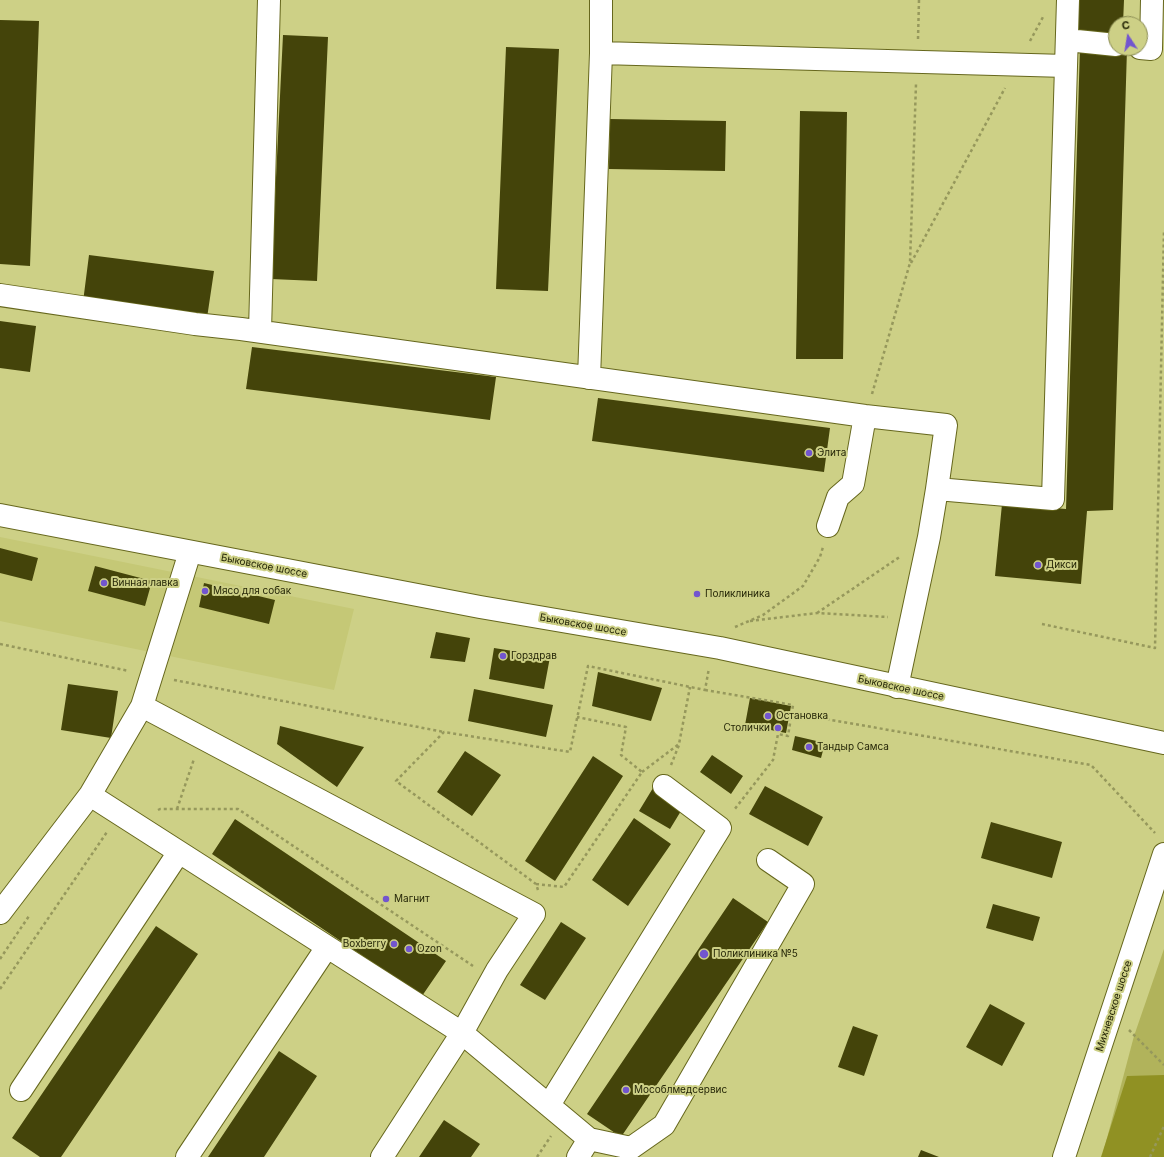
<!DOCTYPE html>
<html>
<head>
<meta charset="utf-8">
<style>
  body { margin:0 }
  #map { position:relative; width:1164px; height:1157px; overflow:hidden; background:#cdd086; font-family:Inter,sans-serif }
  canvas { display:block }
  .north { position:absolute; left:1108px; top:16px; width:40px; height:40px; box-sizing:border-box; background:#cdd086; border:1px solid #8a8c53; border-radius:50%; rotate:348deg; font-size:11px; font-weight:700; line-height:16px; text-align:center; color:#252607 }
  .north::after { content:''; display:block; margin:auto; width:14px; height:18px; background:#7255cf; clip-path:polygon(50% 0,100% 100%,50% 72%,0 100%) }
</style>
</head>
<body>
<div id="map">
<canvas width="1164" height="1157"></canvas>
<div class="north">С</div>
</div>
<script>
const ctx = document.querySelector('canvas').getContext('2d');
ctx.lineJoin = 'round';
function paint(path, color) {
  ctx.fillStyle = color;
  ctx.fill(path, 'evenodd');
}
function toPath(rows) {
  const path = new Path2D();
  for (const r of rows) {
    path.moveTo(r[0], r[1]);
    for (let i = 2; i < r.length; i += 2) path.lineTo(r[i], r[i + 1]);
  }
  return path;
}
function trace(path, color, width, dash) {
  ctx.strokeStyle = color;
  ctx.lineWidth = width;
  ctx.lineCap = dash ? 'butt' : 'round';
  ctx.setLineDash(dash || []);
  ctx.stroke(path);
}
function write(font, color, halo, rows, align = 'center') {
  ctx.font = font + ' Inter,sans-serif';
  ctx.lineWidth = 4;
  ctx.setLineDash([]);
  ctx.textBaseline = 'middle';
  ctx.strokeStyle = halo;
  ctx.fillStyle = color;
  for (const [text, x, y, turn = 0] of rows) {
    ctx.save();
    ctx.translate(x, y);
    ctx.rotate((+turn || 0) * Math.PI / 180);
    ctx.textAlign = isNaN(turn) ? turn : align;
    if (halo) ctx.strokeText(text, 0, 0);
    ctx.fillText(text, 0, 0);
    ctx.restore();
  }
}
paint(toPath([
  [0,537,354,609,334,690,0,621]
]), '#c5c876');
paint(toPath([
  [1164,949,1164,1157,1102,1157,1134,1036]
]), '#b1b35b');
paint(toPath([
  [1164,1075,1164,1157,1101,1157,1127,1076]
]), '#909123');
paint(toPath([
  [1077,0,1124,0,1123,24,1116,24,1116,37,1077,37],
  [0,20,39,21,30,266,0,264],
  [283,35,328,37,317,281,271,279],
  [506,47,559,49,548,291,496,289],
  [1080,47,1127,49,1113,510,1087,511,1081,584,995,576,1002,504,1066,509],
  [800,111,847,112,843,359,796,359],
  [610,119,726,121,725,171,609,169],
  [89,255,214,271,207,318,83,302],
  [0,321,36,326,30,372,0,368],
  [252,347,496,377,490,420,246,389],
  [598,398,830,428,824,472,592,441],
  [0,548,38,558,32,581,0,573],
  [95,566,152,581,145,606,88,591],
  [204,583,275,600,269,624,199,607],
  [436,632,470,638,465,662,430,658],
  [494,648,550,657,544,689,489,679],
  [598,672,662,688,651,721,592,706],
  [68,684,118,691,111,738,61,730],
  [474,689,553,705,546,737,468,721],
  [750,698,791,706,786,733,745,725],
  [280,726,364,747,337,787,277,744],
  [795,736,825,743,821,758,792,750],
  [465,751,501,775,472,816,437,792],
  [712,755,743,776,731,794,700,772],
  [593,756,623,776,555,881,525,861],
  [765,786,823,817,808,846,749,814],
  [653,788,684,806,670,829,639,811],
  [634,818,671,844,628,906,592,880],
  [235,819,446,961,422,996,212,854],
  [991,822,1062,842,1052,878,981,858],
  [733,898,768,922,621,1137,587,1114],
  [993,904,1040,917,1033,941,986,928],
  [561,922,586,938,545,1000,520,985],
  [156,926,198,954,61,1157,40,1157,12,1138],
  [990,1004,1025,1023,1002,1066,966,1047],
  [853,1026,878,1035,864,1076,838,1067],
  [279,1051,317,1076,264,1157,208,1157],
  [444,1120,480,1144,471,1157,419,1157],
  [921,1150,939,1157,918,1157]
]), '#44440a');
const minor = toPath([
  [1067,40,1116,45],
  [1140,48,1151,49,1152,0],
  [601,53,1066,66],
  [0,295,195,324,241,329,865,416,946,425,937,489],
  [260,331,269,0],
  [589,378,601,53,601,0],
  [828,526,838,497,853,484,865,416],
  [190,552,142,706,534,914,497,970,462,1033,589,1139,578,1157],
  [897,687,929,537,937,489,1053,499,1068,0],
  [90,795,462,1033,382,1157],
  [0,913,90,795,142,706],
  [21,1090,179,852],
  [549,1105,720,828,664,786],
  [589,1139,631,1148,664,1125,803,884,768,860],
  [187,1157,327,947],
  [1064,1157,1164,854]
]);
const major = toPath([
  [0,515,480,607,720,648,1164,743]
]);
trace(minor, '#66671d', 24);
trace(major, '#66671d', 24);
trace(toPath([
  [918,39,919,0],
  [1030,41,1043,17],
  [911,263,1005,88],
  [872,394,910,263,916,84],
  [817,613,901,556],
  [750,621,817,613,888,617],
  [1042,624,1155,648,1164,230],
  [735,627,763,615,803,586,820,557,823,547],
  [0,644,129,671],
  [174,680,444,732],
  [705,690,793,705,788,736,778,734,773,760,734,810],
  [791,713,1091,765,1155,833],
  [671,765,679,745],
  [642,772,679,744,690,687],
  [177,809,194,759],
  [158,810,160,809,238,809,473,966],
  [536,884,564,887,642,772,621,755,626,727,577,717],
  [538,890,536,884,396,781,444,732,570,752,588,666,705,690,709,668],
  [0,959,29,916],
  [0,989,107,832],
  [1129,1030,1164,1065],
  [537,1157,551,1136],
  [1150,1157,1164,1126]
]), '#96985c', 2.5, [3, 3]);
trace(minor, '#fff', 22);
trace(major, '#fff', 22);
for (const [x, y, r, color] of [
  [809,453,4,"#7255cf"],
  [1038,565,4,"#7255cf"],
  [104,583,4,"#7255cf"],
  [205,591,4,"#7255cf"],
  [697,594,4,"#7255cf"],
  [503,656,4,"#7255cf"],
  [768,716,4,"#7255cf"],
  [778,728,4,"#7255cf"],
  [809,747,4,"#7255cf"],
  [386,899,4,"#7255cf"],
  [394,944,4,"#7255cf"],
  [409,949,4,"#7255cf"],
  [704,954,5,"#7255cf"],
  [626,1090,4,"#7255cf"]
]) {
  const dot = new Path2D();
  dot.arc(x, y, r, 0, 2 * Math.PI);
  ctx.fillStyle = color;
  ctx.fill(dot);
  trace(dot, '#cdd086', 1.5);
}
write('10px', '#252607', '#cdd086', [
  ["Элита",817,453],
  ["Дикси",1046,565],
  ["Винная лавка",112,583],
  ["Мясо для собак",213,591],
  ["Поликлиника",705,594],
  ["Горздрав",511,656],
  ["Остановка",776,716],
  ["Столички",770,728,"right"],
  ["Тандыр Самса",817,747],
  ["Магнит",394,899],
  ["Boxberry",386,944,"right"],
  ["Ozon",417,949],
  ["Поликлиника №5",713,954],
  ["Мособлмедсервис",634,1090]
], 'left');
write('10px', '#252607', '#cdd086', [
  ["Быковское шоссе",264,566,11],
  ["Быковское шоссе",583,625,10],
  ["Быковское шоссе",901,688,12],
  ["Михневское шоссе",1114,1006,-72]
]);
</script>
</body>
</html>
